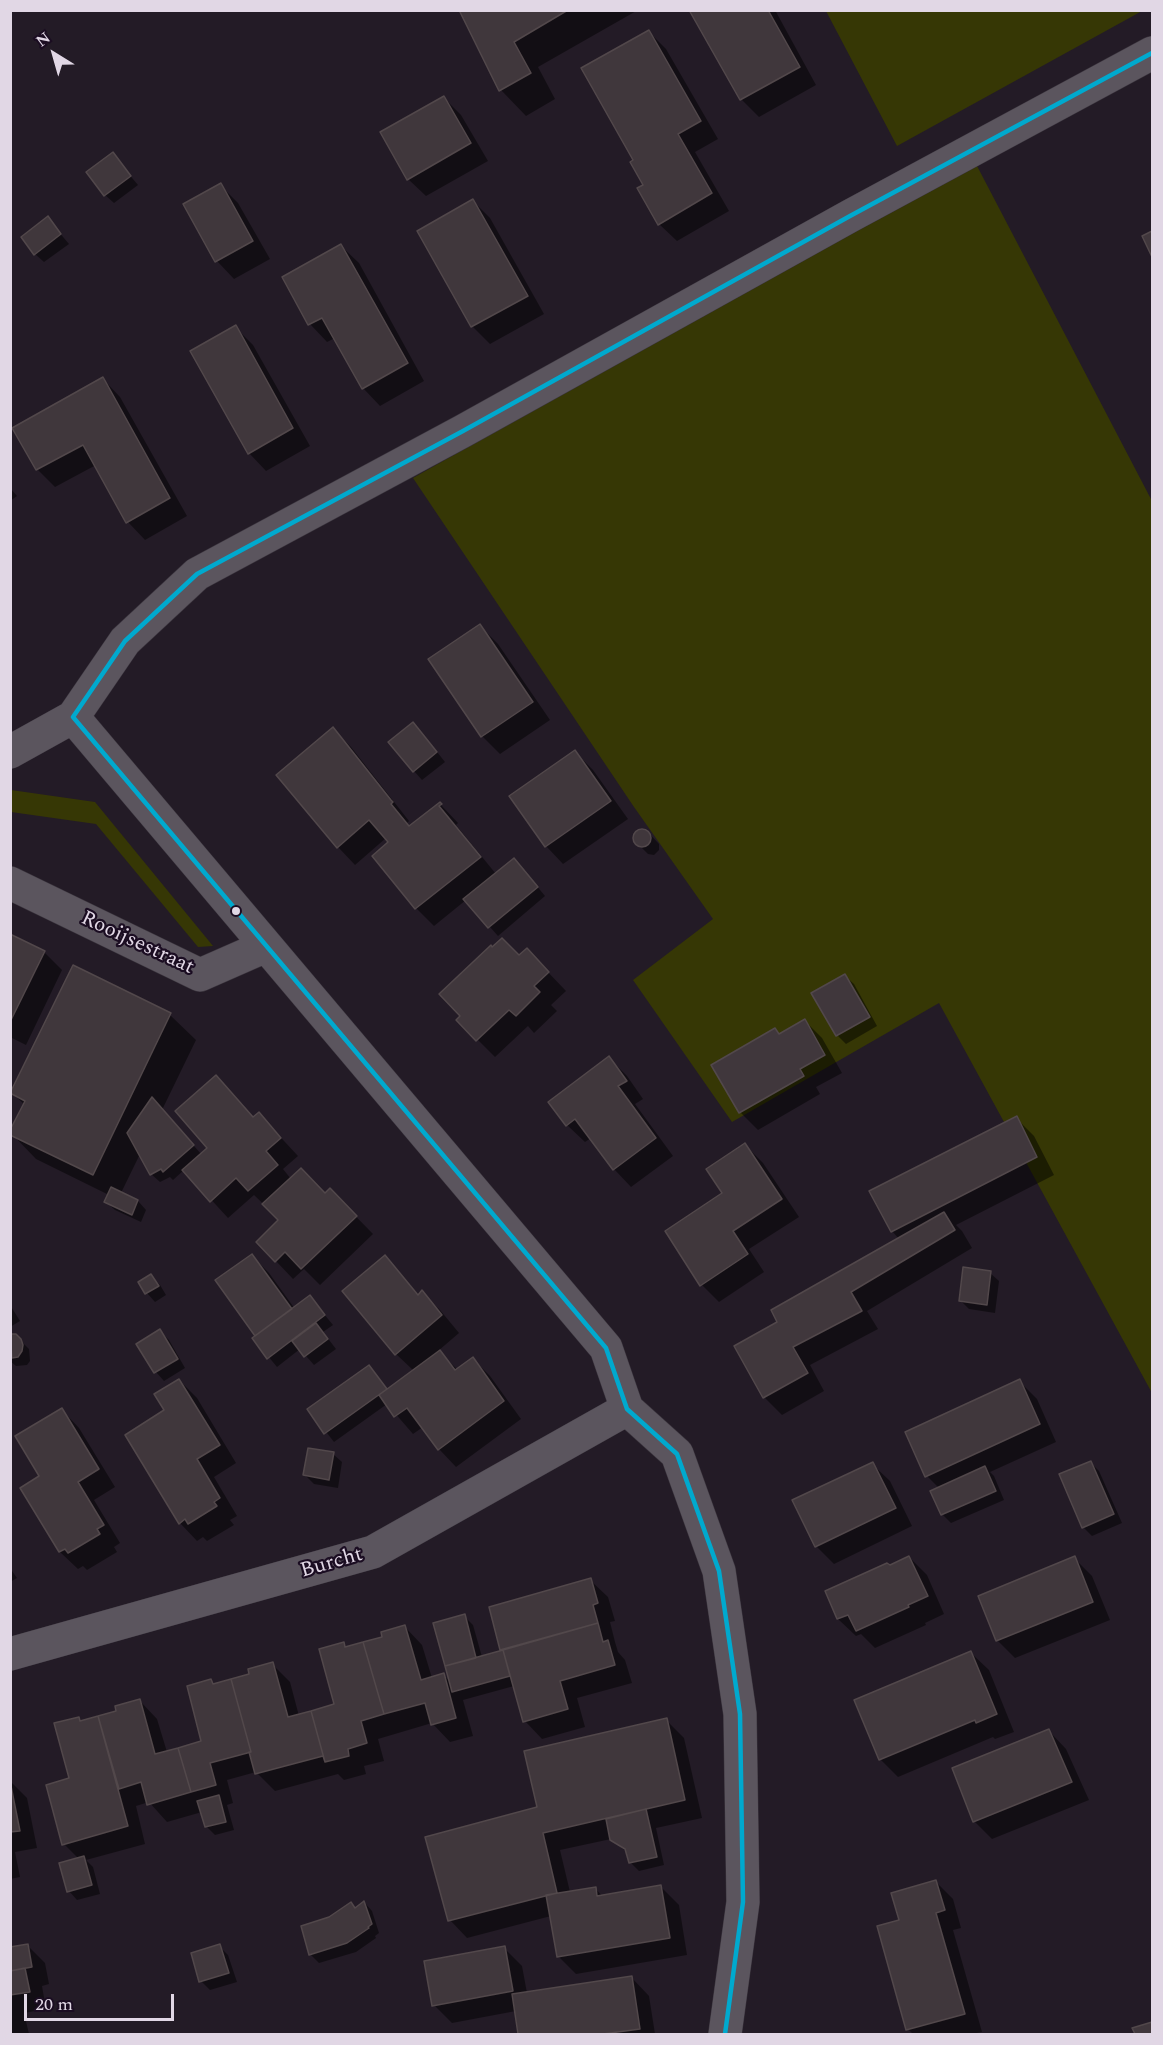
<!DOCTYPE html>
<html>
<head>
<meta charset="utf-8">
<style>
  body { margin:0 }
  #map { position:relative; width:1163px; height:2045px; overflow:hidden; background:#231b26; font-family:Spectral,serif }
  canvas { display:block }
  .frame { position:absolute; inset:0; border:12px solid #e1d7e5; pointer-events:none }
  .north { position:absolute; left:24px; top:24px; width:60px; height:60px; -webkit-text-stroke:4px #1b0d22; paint-order:stroke; rotate:323deg; font-size:16px; font-weight:700; line-height:24px; text-align:center; color:#e1d7e5 }
  .north::after { content:''; display:block; margin:auto; width:21px; height:27px; background:#e1d7e5; clip-path:polygon(50% 0,100% 100%,50% 72%,0 100%) }
  .scale { position:absolute; left:24px; top:1994px; width:150px; height:27px; box-sizing:border-box; border:3px solid #e1d7e5; border-top:0; padding-left:8px; font-size:18px; line-height:21px; white-space:nowrap; color:#e1d7e5; -webkit-text-stroke:4px #1b0d22; paint-order:stroke }
</style>
</head>
<body>
<div id="map">
<canvas width="1163" height="2045"></canvas>
<div class="frame"></div>
<div class="north">N</div>
<div class="scale">20 m</div>
</div>
<script>
const ctx = document.querySelector('canvas').getContext('2d');
ctx.lineJoin = 'round';
function paint(path, color) {
  ctx.fillStyle = color;
  ctx.fill(path, 'evenodd');
}
function toPath(rows) {
  const path = new Path2D();
  for (const r of rows) {
    if (r.length === 3) {
      path.moveTo(r[0] + r[2], r[1]);
      path.arc(r[0], r[1], r[2], 0, 2 * Math.PI);
      continue;
    }
    path.moveTo(r[0], r[1]);
    for (let i = 2; i < r.length; i += 2) path.lineTo(r[i], r[i + 1]);
  }
  return path;
}
function trace(path, color, width, dash) {
  ctx.strokeStyle = color;
  ctx.lineWidth = width;
  ctx.lineCap = dash ? 'butt' : 'round';
  ctx.setLineDash(dash || []);
  ctx.stroke(path);
}
function write(font, color, halo, rows, align = 'center') {
  ctx.font = font + ' Spectral,serif';
  ctx.lineWidth = 4.5;
  ctx.setLineDash([]);
  ctx.textBaseline = 'middle';
  ctx.strokeStyle = halo;
  ctx.fillStyle = color;
  for (const [text, x, y, turn = 0] of rows) {
    ctx.save();
    ctx.translate(x, y);
    ctx.rotate((+turn || 0) * Math.PI / 180);
    ctx.textAlign = isNaN(turn) ? turn : align;
    if (halo) ctx.strokeText(text, 0, 0);
    ctx.fillText(text, 0, 0);
    ctx.restore();
  }
}
paint(toPath([
  [826,11,1142,11,897,146],
  [976,164,1152,501,1152,1393,939,1003,732,1122,633,980,713,919,634,807,413,478,603,371],
  [11,790,95,802,213,946,198,947,96,824,11,812]
]), '#363705');
paint(toPath([
  [460,10,638,10,538,67,555,99,526,116,501,90],
  [691,10,775,10,816,85,759,117,741,99],
  [649,32,666,49,718,139,695,152,729,211,677,241,659,224,635,160],
  [443,97,461,115,488,161,426,196,408,179],
  [112,154,138,185,114,203,105,195],
  [220,185,238,203,270,259,234,279,217,261,185,205],
  [473,201,490,218,544,314,490,344,472,326],
  [47,218,69,244,44,262,35,254],
  [341,246,359,263,424,381,380,406,363,388,335,338,327,342,310,324],
  [235,327,253,345,310,446,266,471,249,453],
  [103,379,120,397,187,516,145,540,128,522,96,465,55,487,38,470,14,429],
  [10,488,17,496,10,501],
  [480,626,498,644,550,720,500,754,482,736,430,659],
  [333,729,351,747,409,821,407,823,411,827,440,804,458,823,456,825,496,874,522,868,545,896,498,936,466,900,434,926,416,908,374,856,390,842,386,838,355,865,338,847],
  [422,733,445,762,422,780,414,771],
  [575,752,593,770,628,819,563,864,546,846],
  [639,830,646,830,659,844,659,850,654,855,648,854,634,840,634,834],
  [10,936,44,952,62,970,26,1045,10,1037],
  [519,957,544,968,566,991,551,1005,557,1011,534,1033,528,1026,495,1057,458,1020],
  [74,967,170,1015,196,1040,162,1110,202,1155,210,1148,216,1077,254,1118,259,1114,298,1156,283,1169,291,1179,325,1195,330,1190,373,1234,320,1285,304,1269,293,1279,258,1242,280,1220,254,1195,228,1218,184,1170,173,1180,170,1177,160,1182,151,1174,140,1154,121,1193,138,1201,146,1210,141,1222,115,1210,106,1202,109,1195,36,1159,11,1133,25,1105,12,1093],
  [845,976,854,984,877,1026,846,1044,837,1035],
  [805,1021,822,1038,842,1073,816,1087,820,1094,758,1130,740,1112,713,1065,775,1029,780,1035],
  [609,1058,627,1076,643,1099,635,1104,673,1156,631,1187,614,1169,591,1138,585,1142,567,1125],
  [1016,1118,1034,1136,1054,1175,956,1225,962,1231,972,1248,867,1311,878,1329,810,1365,824,1391,782,1415,764,1397,779,1322,899,1239,892,1231],
  [745,1145,763,1163,799,1217,749,1249,764,1272,719,1302,702,1285,724,1193],
  [252,1256,269,1273,295,1309,310,1297,333,1325,323,1332,336,1349,314,1365,300,1349,277,1367,254,1339,258,1336],
  [385,1257,419,1295,422,1293,440,1310,459,1333,438,1351,458,1370,473,1359,490,1376,521,1419,456,1467,439,1449,423,1427,413,1434,387,1404,334,1442,309,1410,369,1367,388,1390,414,1371,396,1354],
  [990,1273,999,1281,995,1313,969,1309,960,1300],
  [151,1276,160,1285,166,1295,155,1302,147,1293,140,1282],
  [10,1305,20,1321,10,1327],
  [160,1331,169,1340,185,1368,164,1381,156,1372,138,1344],
  [10,1336,20,1340,29,1349,30,1361,27,1365,16,1366,10,1361],
  [179,1380,197,1398,236,1463,214,1477,237,1516,230,1520,234,1525,207,1541,203,1537,197,1541,180,1523,166,1411],
  [1019,1381,1037,1399,1056,1442,990,1472,994,1476,1004,1500,951,1523,942,1514,939,1488,927,1476],
  [62,1410,79,1428,115,1487,94,1500,120,1543,114,1547,117,1552,87,1570,83,1566,78,1569,60,1552,22,1488,41,1477],
  [333,1454,342,1462,338,1488,314,1484,305,1475],
  [1090,1462,1099,1471,1122,1523,1092,1536,1083,1527],
  [872,1464,890,1481,912,1526,834,1564,816,1546],
  [909,1557,927,1575,944,1614,925,1623,926,1625,875,1648,861,1634,856,1636,838,1619,827,1592],
  [1074,1558,1092,1576,1110,1620,1015,1658,998,1641,980,1596],
  [10,1568,17,1578,10,1582],
  [590,1580,608,1597,615,1621,610,1622,615,1642,618,1652,625,1660,632,1683,577,1698,585,1727,542,1739,525,1721,514,1686,463,1700,473,1736,450,1742,432,1723,378,1739,384,1761,364,1766,366,1774,344,1780,338,1774,275,1791,256,1772,227,1780,233,1803,227,1805,234,1830,215,1835,206,1826,202,1812,167,1822,149,1802,136,1806,145,1844,86,1860,93,1867,100,1894,77,1900,69,1891,79,1859,64,1844,78,1718,82,1722,118,1712,140,1701,157,1719,167,1752,203,1742,211,1681,215,1685,251,1675,272,1664,290,1682,299,1716,336,1705,343,1644,347,1648,384,1638,405,1627,422,1645,432,1678,443,1675,451,1682,464,1616,473,1625,482,1657,502,1651,490,1608],
  [971,1653,989,1670,1014,1732,995,1739,993,1737,898,1777,880,1759],
  [666,1720,684,1738,702,1818,656,1828,664,1865,639,1871,630,1862,628,1853,611,1839,560,1850,570,1892,595,1888,603,1897,661,1887,679,1905,687,1955,576,1974,558,1956,551,1916,467,1938,450,1920,539,1808],
  [1049,1731,1066,1749,1089,1800,992,1839,974,1821],
  [10,1781,27,1798,37,1848,15,1852,20,1877,10,1879],
  [936,1882,953,1899,961,1928,953,1930,982,2032,971,2034,913,2034,908,2029,901,1921],
  [364,1902,372,1911,379,1933,375,1936,376,1938,356,1952,319,1963,310,1954],
  [10,1943,12,1948,27,1945,45,1963,49,1984,42,1986,46,2009,24,2013,29,2034,10,2034],
  [219,1946,228,1955,237,1982,210,1990,201,1981],
  [504,1948,522,1966,527,1993,632,1978,649,1996,655,2034,519,2034,516,2011,452,2023,434,2005]
]), '#0007');
const building = toPath([
  [459,10,568,10,514,42,531,73,499,91,459,10],
  [689,10,768,10,800,67,740,100,689,10],
  [649,30,701,121,678,134,712,193,658,225,637,188,643,185,630,162,633,160,581,68,649,30],
  [444,96,471,143,407,180,380,132,444,96],
  [113,152,131,176,104,196,86,172,113,152],
  [221,183,253,241,215,262,183,204,221,183],
  [473,199,528,296,471,327,417,231,473,199],
  [48,216,61,234,34,255,21,237,48,216],
  [1152,231,1152,257,1142,236,1152,231],
  [341,244,408,363,362,389,322,318,308,325,282,277,341,244],
  [236,325,293,428,248,454,190,351,236,325],
  [103,377,170,498,126,523,83,445,36,470,12,428,103,377],
  [480,624,533,702,481,737,428,659,480,624],
  [413,722,437,752,413,772,388,742,413,722],
  [333,727,391,800,393,802,391,804,409,826,440,802,442,804,439,806,481,857,415,909,372,856,388,842,369,820,337,848,276,775,333,727],
  [575,750,611,801,545,847,509,796,575,750],
  [642,838,9],
  [514,858,538,887,488,928,463,899,514,858],
  [10,934,45,951,10,1022,10,934],
  [502,938,519,955,527,948,549,972,534,986,540,992,516,1016,509,1010,476,1041,456,1020,460,1016,439,994,491,945,492,947,502,938],
  [73,965,171,1013,93,1175,10,1135,10,1130,25,1101,10,1093,73,965],
  [845,974,870,1017,836,1036,811,993,845,974],
  [805,1019,825,1055,800,1069,804,1076,739,1113,711,1065,775,1028,779,1034,805,1019],
  [609,1056,627,1081,618,1086,656,1138,613,1170,575,1119,566,1126,548,1102,609,1056],
  [216,1075,253,1117,259,1112,281,1138,266,1151,278,1165,248,1191,236,1178,210,1202,182,1170,207,1148,175,1111,216,1075],
  [152,1097,194,1145,163,1172,161,1169,150,1175,127,1133,152,1097],
  [1017,1116,1037,1157,891,1232,869,1191,1017,1116],
  [745,1143,782,1199,733,1231,748,1254,700,1286,665,1231,722,1193,706,1169,745,1143],
  [301,1168,325,1193,330,1188,357,1216,301,1269,285,1252,275,1262,256,1242,278,1220,262,1204,301,1168],
  [111,1187,138,1200,132,1215,104,1202,111,1187],
  [944,1212,955,1230,851,1292,862,1311,793,1347,808,1373,763,1398,734,1346,777,1322,771,1310,944,1212],
  [252,1254,292,1309,255,1336,215,1280,252,1254],
  [385,1255,418,1295,422,1290,442,1315,395,1355,342,1291,385,1255],
  [963,1267,991,1271,987,1305,959,1301,963,1267],
  [151,1274,159,1286,145,1294,138,1282,151,1274],
  [310,1295,325,1315,267,1359,252,1338,310,1295],
  [316,1323,328,1339,304,1357,292,1341,316,1323],
  [160,1329,178,1359,154,1373,136,1344,160,1329],
  [10,1334,16,1334,21,1339,23,1345,22,1351,18,1357,12,1358,10,1334],
  [440,1350,455,1370,473,1357,504,1401,438,1450,407,1408,394,1417,379,1395,440,1350],
  [369,1365,387,1389,324,1434,307,1409,369,1365],
  [179,1379,220,1445,197,1459,220,1498,214,1502,217,1506,188,1524,185,1519,179,1524,125,1435,164,1410,154,1394,179,1379],
  [1020,1379,1040,1424,925,1477,905,1432,1020,1379],
  [62,1408,99,1469,78,1482,104,1525,97,1529,100,1534,68,1553,65,1549,59,1552,20,1488,39,1476,15,1436,62,1408],
  [308,1448,334,1452,329,1480,303,1475,308,1448],
  [1091,1461,1114,1514,1082,1528,1059,1474,1091,1461],
  [873,1462,896,1508,815,1547,792,1500,873,1462],
  [985,1466,996,1491,941,1515,930,1491,985,1466],
  [909,1556,928,1596,908,1605,909,1607,856,1631,848,1615,837,1619,825,1591,887,1563,890,1565,909,1556],
  [1075,1556,1093,1602,996,1641,978,1596,1075,1556],
  [591,1578,598,1603,593,1605,598,1623,500,1650,489,1607,591,1578],
  [465,1614,476,1658,445,1666,433,1623,465,1614],
  [598,1623,603,1642,608,1640,615,1665,560,1681,568,1709,523,1722,503,1650,598,1623],
  [405,1625,421,1680,444,1673,456,1718,431,1725,425,1703,384,1714,363,1642,382,1637,381,1632,405,1625],
  [344,1642,345,1647,363,1642,384,1714,361,1721,367,1743,348,1749,349,1756,325,1762,311,1711,334,1704,319,1649,344,1642],
  [503,1650,510,1676,452,1692,445,1666,503,1650],
  [971,1651,997,1714,976,1723,975,1720,879,1760,854,1700,971,1651],
  [273,1662,288,1717,311,1711,325,1762,323,1756,255,1774,249,1752,251,1752,231,1679,249,1674,248,1669,273,1662],
  [211,1679,213,1684,231,1679,251,1752,210,1763,216,1785,191,1792,178,1748,201,1741,187,1686,211,1679],
  [140,1699,155,1754,178,1748,191,1792,147,1805,141,1782,119,1789,98,1716,116,1711,115,1706,140,1699],
  [98,1716,128,1826,62,1845,46,1785,69,1778,54,1723,79,1717,80,1721,98,1716],
  [667,1718,685,1800,543,1833,557,1893,448,1921,425,1837,537,1807,524,1751,667,1718],
  [1049,1729,1072,1782,973,1822,952,1768,1049,1729],
  [10,1781,20,1831,10,1832,10,1781],
  [219,1795,226,1822,205,1827,197,1801,219,1795],
  [646,1809,657,1857,629,1863,625,1849,610,1840,606,1819,646,1809],
  [84,1856,92,1885,67,1892,59,1863,84,1856],
  [936,1880,945,1910,936,1913,965,2014,906,2030,877,1926,899,1920,891,1893,936,1880],
  [661,1885,670,1938,557,1957,546,1895,596,1887,597,1896,661,1885],
  [364,1901,372,1924,368,1927,369,1928,347,1943,309,1955,301,1926,329,1917,351,1902,355,1908,364,1901],
  [28,1944,32,1967,10,1971,10,1947,28,1944],
  [220,1944,229,1973,199,1982,191,1953,220,1944],
  [505,1946,513,1991,432,2006,424,1961,505,1946],
  [25,1968,30,1992,10,1995,10,1971,25,1968],
  [632,1976,640,2029,603,2034,518,2034,512,1994,632,1976],
  [1152,2022,1152,2034,1135,2034,1132,2028,1152,2022]
]);
paint(building, '#40373c');
trace(building, '#52484b', 1.5);
const minor = toPath([
  [73,717,606,1348,627,1409,677,1454,719,1571,740,1714,743,1902,725,2034],
  [10,752,73,717,125,641,197,574,463,431,850,216,1152,53],
  [10,883,200,975,266,946],
  [10,1654,373,1552,627,1409]
]);
trace(minor, '#3b353e', 34);
trace(minor, '#5b555e', 33);
trace(toPath([
  [73,717,606,1348,627,1409,677,1454,719,1571,740,1714,743,1902,725,2034],
  [73,717,125,641,197,574,463,431,850,216,1152,53]
]), '#00a9ce', 4.5);
for (const [x, y, r, color] of [
  [236,911,5,"#e1d7e5"]
]) {
  const dot = new Path2D();
  dot.arc(x, y, r, 0, 2 * Math.PI);
  ctx.fillStyle = color;
  ctx.fill(dot);
  trace(dot, '#1b0d22', 2);
}
write('21px', '#e1d7e5', '#1b0d22', [
  ["Rooijsestraat",137,944,25],
  ["Burcht",332,1564,-16]
]);
</script>
</body>
</html>
